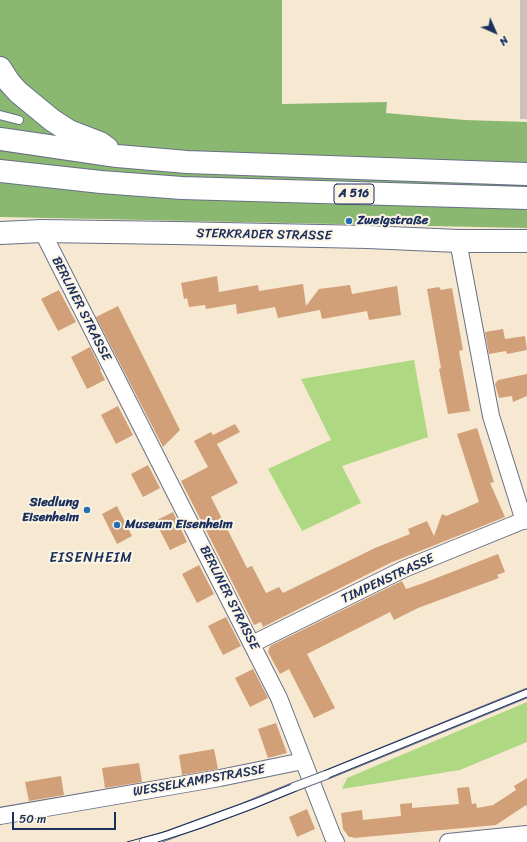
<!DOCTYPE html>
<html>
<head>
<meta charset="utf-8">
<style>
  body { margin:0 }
  #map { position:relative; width:527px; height:842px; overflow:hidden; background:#f7e8d1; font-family:Sriracha,sans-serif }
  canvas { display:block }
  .north { position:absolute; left:475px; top:12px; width:40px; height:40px; -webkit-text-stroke:3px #fcf5e5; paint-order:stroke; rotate:135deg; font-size:11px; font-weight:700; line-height:16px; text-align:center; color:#1b2f5e }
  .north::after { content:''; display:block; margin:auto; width:14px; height:18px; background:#1b2f5e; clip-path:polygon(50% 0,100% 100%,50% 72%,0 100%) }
  .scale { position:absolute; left:12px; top:812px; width:104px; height:18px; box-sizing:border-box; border:2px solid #1b2f5e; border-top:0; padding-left:5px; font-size:12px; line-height:14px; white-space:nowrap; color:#1b2f5e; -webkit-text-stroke:3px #fcf5e5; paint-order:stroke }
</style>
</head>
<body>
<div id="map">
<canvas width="527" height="842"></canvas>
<div class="north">N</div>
<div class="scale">50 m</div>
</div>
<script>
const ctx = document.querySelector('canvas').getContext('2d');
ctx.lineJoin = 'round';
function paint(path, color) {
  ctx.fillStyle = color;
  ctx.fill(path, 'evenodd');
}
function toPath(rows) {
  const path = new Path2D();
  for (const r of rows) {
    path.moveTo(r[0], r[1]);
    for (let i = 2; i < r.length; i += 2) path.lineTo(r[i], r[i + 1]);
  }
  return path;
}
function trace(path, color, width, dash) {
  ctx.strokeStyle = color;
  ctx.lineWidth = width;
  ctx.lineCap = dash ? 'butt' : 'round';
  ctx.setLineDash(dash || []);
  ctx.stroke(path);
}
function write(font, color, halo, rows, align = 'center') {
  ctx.font = font + ' Sriracha,sans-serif';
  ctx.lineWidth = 4;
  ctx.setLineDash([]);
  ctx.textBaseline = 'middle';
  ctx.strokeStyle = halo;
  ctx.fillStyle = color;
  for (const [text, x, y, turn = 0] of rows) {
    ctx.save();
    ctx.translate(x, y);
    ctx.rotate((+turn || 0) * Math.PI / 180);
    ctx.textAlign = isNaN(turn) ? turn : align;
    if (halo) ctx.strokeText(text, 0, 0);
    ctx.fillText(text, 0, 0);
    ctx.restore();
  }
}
paint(toPath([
  [520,0,527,0,527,119,520,119]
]), '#cfc0bb');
paint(toPath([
  [414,360,428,437,342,466,361,503,302,531,268,469,331,440,301,379],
  [527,702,527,742,460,770,342,789,347,778]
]), '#afd883');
paint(toPath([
  [0,0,282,0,282,104,387,102,386,113,465,120,527,122,527,228,0,217]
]), '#8bb871');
paint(toPath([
  [217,276,219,292,258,285,259,291,303,284,306,306,319,289,350,285,352,294,397,286,401,315,369,320,367,311,322,319,320,310,278,318,275,307,237,314,236,304,206,309,205,305,189,307,187,298,184,299,181,283],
  [439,287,441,290,452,288,463,350,459,351,470,411,448,414,439,369,441,368,427,289],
  [59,290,76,322,58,331,41,299],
  [118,306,180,430,163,447,96,317],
  [503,329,505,339,525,336,527,350,507,354,506,351,489,354,485,332],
  [90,347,101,369,100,370,105,380,87,389,71,357],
  [527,374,527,396,513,402,512,396,499,398,495,384,498,380],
  [118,406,133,435,116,444,101,415],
  [235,424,240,432,217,444,238,483,211,497,247,568,252,566,266,593,279,587,283,593,375,548,410,534,408,529,427,521,434,536,442,514,446,516,479,502,457,434,477,428,494,482,490,483,505,517,390,563,263,627,261,622,254,625,181,481,208,467,194,441,211,432,213,435],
  [148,465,160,488,143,497,131,474],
  [117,506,132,536,117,544,102,514],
  [173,512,187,542,170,550,155,521],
  [498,554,505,572,497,575,499,578,418,608,394,620,390,612,307,654,335,708,314,718,289,669,280,674,268,652,270,646,402,581,406,589,421,584],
  [199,565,214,594,197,603,182,574],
  [226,617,241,646,223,655,208,626],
  [253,669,268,698,250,707,235,678],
  [276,723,287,753,268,758,258,729],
  [214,749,218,769,182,775,179,755],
  [139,763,142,782,105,788,102,768],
  [61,776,64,795,29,801,25,782],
  [527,778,527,807,526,805,496,825,354,838,352,837,349,837,343,829,341,813,362,810,363,820,401,816,400,804,412,803,412,808,459,804,457,788,469,787,472,804,476,803,477,808,493,805,516,790,514,786],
  [307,809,315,829,297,837,289,817]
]), '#d1a078');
const lane = toPath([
  [0,115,19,120],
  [326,775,527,693],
  [144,842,160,838,245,807,294,787]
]);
const street = toPath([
  [42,231,279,698,333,837,336,842],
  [458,241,491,416,524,521],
  [252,644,404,569,527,519],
  [0,816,220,778,303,761],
  [448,842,527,834]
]);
const secondary = toPath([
  [0,233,42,231,175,233,368,237,458,241,527,241]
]);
const highway = toPath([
  [0,68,9,82,18,92,52,120,69,131,100,143,107,148],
  [0,139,117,156,187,162,527,174],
  [0,171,101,182,182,188,527,198]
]);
trace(lane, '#687086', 10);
trace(street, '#687086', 18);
trace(secondary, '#687086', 24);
trace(highway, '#687086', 24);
trace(lane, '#fff', 8);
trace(street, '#fff', 16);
trace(secondary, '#fff', 22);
trace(highway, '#fff', 22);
trace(toPath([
  [127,842,167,831,257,798,527,689],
  [158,842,202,828,255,808,527,697]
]), '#1b2f5e', 1);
const laneBridge = toPath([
  [294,787,326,775]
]);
trace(laneBridge, '#687086', 10, []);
trace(laneBridge, '#fff', 8);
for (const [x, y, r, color] of [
  [349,221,4,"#1f6fb2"],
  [87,510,4,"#1f6fb2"],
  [117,525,4,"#1f6fb2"]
]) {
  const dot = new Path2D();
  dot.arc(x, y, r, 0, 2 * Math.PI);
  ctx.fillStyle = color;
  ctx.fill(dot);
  trace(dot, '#fcf5e5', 1.5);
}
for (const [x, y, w] of [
  [354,194,40]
]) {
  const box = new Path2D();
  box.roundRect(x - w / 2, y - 10, w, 20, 3);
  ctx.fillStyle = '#fcf5e5';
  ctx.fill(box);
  trace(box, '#1b2f5e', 1);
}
write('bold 12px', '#1b2f5e', null, [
  ["A 516",354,194]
]);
write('bold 13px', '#1b2f5e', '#fcf5e5', [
  ["Zweigstraße",357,221],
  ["Siedlung",79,503,"right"],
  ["Eisenheim",79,518,"right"],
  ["Museum Eisenheim",125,525]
], 'left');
write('13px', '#1b2f5e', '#fcf5e5', [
  ["STERKRADER STRASSE",264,235,1],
  ["BERLINER STRASSE",81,309,63],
  ["TIMPENSTRASSE",388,579,-25],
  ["BERLINER STRASSE",229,598,63],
  ["WESSELKAMPSTRASSE",199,781,-10]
]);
ctx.letterSpacing = '1px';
write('14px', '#1b2f5e', '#fcf5e5', [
  ["EISENHEIM",91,558]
]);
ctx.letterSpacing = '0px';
</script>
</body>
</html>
